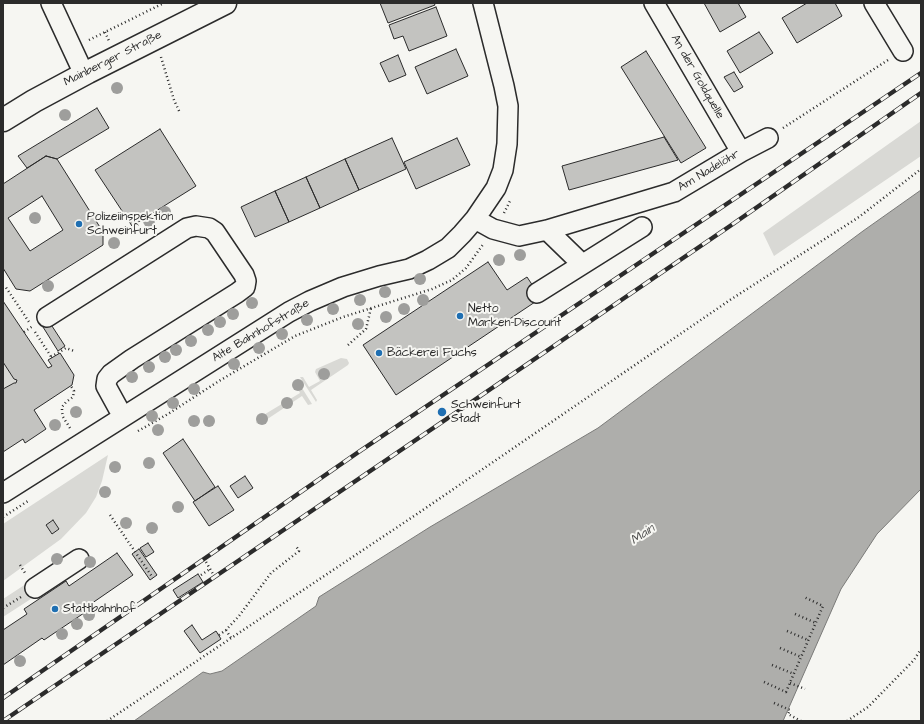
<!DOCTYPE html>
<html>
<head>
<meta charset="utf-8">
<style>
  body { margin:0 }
  #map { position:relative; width:924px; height:724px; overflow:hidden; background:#f6f6f2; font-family:"Architects Daughter",sans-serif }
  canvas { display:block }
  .frame { position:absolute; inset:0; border:4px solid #2b2b2b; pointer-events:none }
</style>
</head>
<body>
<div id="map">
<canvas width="924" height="724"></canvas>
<div class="frame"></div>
</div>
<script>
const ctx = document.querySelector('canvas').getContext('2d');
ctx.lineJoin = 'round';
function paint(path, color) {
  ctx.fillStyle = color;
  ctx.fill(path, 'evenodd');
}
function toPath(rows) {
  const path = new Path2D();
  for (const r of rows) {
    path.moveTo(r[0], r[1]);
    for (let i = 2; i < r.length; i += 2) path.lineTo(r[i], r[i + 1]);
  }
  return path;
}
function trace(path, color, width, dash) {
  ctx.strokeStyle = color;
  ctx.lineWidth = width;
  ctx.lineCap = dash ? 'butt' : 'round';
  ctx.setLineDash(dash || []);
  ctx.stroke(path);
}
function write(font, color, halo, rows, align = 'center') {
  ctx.font = font + ' "Architects Daughter",sans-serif';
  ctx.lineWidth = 4;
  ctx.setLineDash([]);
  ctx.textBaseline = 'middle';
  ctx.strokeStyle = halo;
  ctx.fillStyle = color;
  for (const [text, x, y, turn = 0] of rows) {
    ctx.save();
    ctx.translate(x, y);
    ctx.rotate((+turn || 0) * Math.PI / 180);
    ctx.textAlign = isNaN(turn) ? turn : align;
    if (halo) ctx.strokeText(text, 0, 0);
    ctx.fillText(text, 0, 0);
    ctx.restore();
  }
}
paint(toPath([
  [921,121,921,156,774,256,763,233],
  [341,358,347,359,349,363,348,365,311,390,317,400,316,402,300,377,303,377,309,387,320,381,315,372,316,369],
  [3,362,14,379,17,380,16,383,14,383,5,388,3,385],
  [297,380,312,404,308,405,302,396,260,424,256,423,257,419,300,393,295,384,295,381],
  [108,455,102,481,96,497,86,513,61,539,3,581,3,524],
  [29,582,37,595,3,617,3,599]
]), '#d9d9d5');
const water = toPath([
  [921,190,921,489,877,534,841,589,783,721,134,721,203,672,210,674,222,671,316,606,319,597,430,527,598,428,863,231,921,190]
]);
paint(water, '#aeaeab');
trace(water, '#7a7a78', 1);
const building = toPath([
  [380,3,434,3,435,5,388,23,380,3],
  [704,3,738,3,746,17,720,32,704,3],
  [807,3,835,3,842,16,797,43,782,18,807,3],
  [436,7,447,36,409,51,403,36,394,39,389,25,436,7],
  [759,32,773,53,740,73,727,51,759,32],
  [456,49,468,76,427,94,415,67,456,49],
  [646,51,706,148,681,163,621,67,646,51],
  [398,55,406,75,389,82,380,63,398,55],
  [734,72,743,87,734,92,724,77,734,72],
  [97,108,109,128,57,159,46,156,27,168,18,156,97,108],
  [160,129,196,186,132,226,95,170,160,129],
  [664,137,678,160,569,190,562,166,664,137],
  [392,138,406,169,359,190,345,159,392,138],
  [457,138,470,165,416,189,404,162,457,138],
  [46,156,57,159,103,232,103,245,30,291,16,289,3,268,3,184,46,156],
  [42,196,63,230,30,251,8,218,42,196],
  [345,159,359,190,320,208,306,177,345,159],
  [306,177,320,208,289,222,275,191,306,177],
  [275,191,289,222,255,237,241,207,275,191],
  [488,262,507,290,527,277,541,298,396,395,363,345,488,262],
  [3,301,48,368,52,366,48,360,60,353,74,375,72,385,34,410,46,429,25,443,23,439,3,452,3,389,14,383,16,383,17,380,14,379,3,362,3,301],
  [50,323,65,346,58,351,43,327,50,323],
  [183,439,215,487,195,501,163,453,183,439],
  [245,476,253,488,238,498,230,486,245,476],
  [218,486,234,510,209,526,193,502,218,486],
  [53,520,59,529,52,534,46,525,53,520],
  [148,543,154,552,146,557,140,548,148,543],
  [139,549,157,575,150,580,132,554,139,549],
  [117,553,133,575,85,608,87,611,44,640,42,638,3,665,3,630,27,614,24,609,66,581,69,586,117,553],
  [198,574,203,582,178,598,173,590,198,574],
  [192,625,202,640,216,631,221,639,200,653,184,631,192,625]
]);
paint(building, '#c3c3c0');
trace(building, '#2b2b2b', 1);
const minor = toPath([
  [51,3,84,74],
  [654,3,741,152],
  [874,3,903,51],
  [475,219,493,229,519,236,547,230,674,192,741,152,768,138],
  [547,230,582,264],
  [537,293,642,227],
  [47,317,187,228,196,226,209,228,215,232,244,275,246,281,245,287,237,293,132,359,111,374,107,379,106,386,123,417],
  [3,493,289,312,310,301,343,287,379,276,409,269,428,260,448,248,462,234,475,219,496,188,503,170,507,144,508,106,504,86,483,3],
  [35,588,79,559]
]);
const major = toPath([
  [3,120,34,101,88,72,225,3]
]);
trace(minor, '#2b2b2b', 22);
trace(major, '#2b2b2b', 25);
trace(toPath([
  [105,32,109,41],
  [89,40,164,3],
  [161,57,174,100,180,113],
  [783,128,888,60],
  [504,213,510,201],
  [3,286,5,286,29,322],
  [24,332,33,326],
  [35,332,52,358],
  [348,345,366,329,371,308],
  [51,357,66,348,74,351],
  [70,428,63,417,62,411,62,407,66,402,73,397,74,391,71,386],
  [138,431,168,414,219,381,295,336,343,317,432,289,452,280,466,268,484,243],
  [110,515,153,578],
  [3,517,28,501],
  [206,562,213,574],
  [20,565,25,573],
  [201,575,210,569],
  [3,608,21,597],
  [795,614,816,623],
  [226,630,231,638],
  [787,631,808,640],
  [219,635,226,630,239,616,271,573,299,551,296,546],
  [780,648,801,657],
  [772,665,794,674],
  [764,682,786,692,823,606,804,597],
  [790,683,805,689],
  [774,703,790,710,788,714,801,721],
  [107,721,417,514,730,300,859,217,921,169],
  [847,721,868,707,914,660,921,649]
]), '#2b2b2b', 2.5, [1, 3]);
trace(minor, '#f6f6f2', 19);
trace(major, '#f6f6f2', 22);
const rail = toPath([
  [3,698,360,451,921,73],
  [3,721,730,226,921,93]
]);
trace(rail, '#2b2b2b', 4.5);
trace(rail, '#f6f6f2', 3, [9]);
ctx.fillStyle = '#9e9e9c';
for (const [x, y] of [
  [117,88],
  [65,115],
  [165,212],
  [35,218],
  [149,221],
  [114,243],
  [520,255],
  [499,260],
  [420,279],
  [48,286],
  [385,292],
  [360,300],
  [423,300],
  [252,303],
  [333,309],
  [404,309],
  [233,314],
  [386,317],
  [307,320],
  [220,322],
  [358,324],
  [208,330],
  [282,334],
  [191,341],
  [259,348],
  [176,350],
  [165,357],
  [234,364],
  [149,367],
  [324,374],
  [132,377],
  [298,385],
  [194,389],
  [173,403],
  [287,403],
  [76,412],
  [152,416],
  [262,419],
  [194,421],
  [209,421],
  [55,425],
  [158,430],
  [149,463],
  [115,467],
  [105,492],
  [178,507],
  [126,523],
  [152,528],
  [57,559],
  [90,562],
  [89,615],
  [77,624],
  [62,634],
  [20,661]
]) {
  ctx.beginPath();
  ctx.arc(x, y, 6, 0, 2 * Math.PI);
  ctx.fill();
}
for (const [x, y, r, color] of [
  [79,224,4,"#1f6fb2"],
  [460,316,4,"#1f6fb2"],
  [379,353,4,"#1f6fb2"],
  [442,412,5,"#1f6fb2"],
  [55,609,4,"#1f6fb2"]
]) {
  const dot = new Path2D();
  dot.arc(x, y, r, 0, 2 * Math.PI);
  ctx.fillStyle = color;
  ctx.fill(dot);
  trace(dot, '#f6f6f2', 1.5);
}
write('12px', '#2b2b2b', '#f6f6f2', [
  ["Mainberger Straße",113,59,-27],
  ["An der Goldquelle",697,77,60],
  ["Am Nadelöhr",709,171,-31],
  ["Alte Bahnhofstraße",261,331,-31]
]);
write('12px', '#2b2b2b', '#f6f6f2', [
  ["Polizeiinspektion",87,217],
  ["Schweinfurt",87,231],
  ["Netto",468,309],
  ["Marken-Discount",468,323],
  ["Bäckerei Fuchs",387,353],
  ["Schweinfurt",451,405],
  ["Stadt",451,419],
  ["Stattbahnhof",63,609]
], 'left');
write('italic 13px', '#525251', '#f6f6f2', [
  ["Main",643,535,-34]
]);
</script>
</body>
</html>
